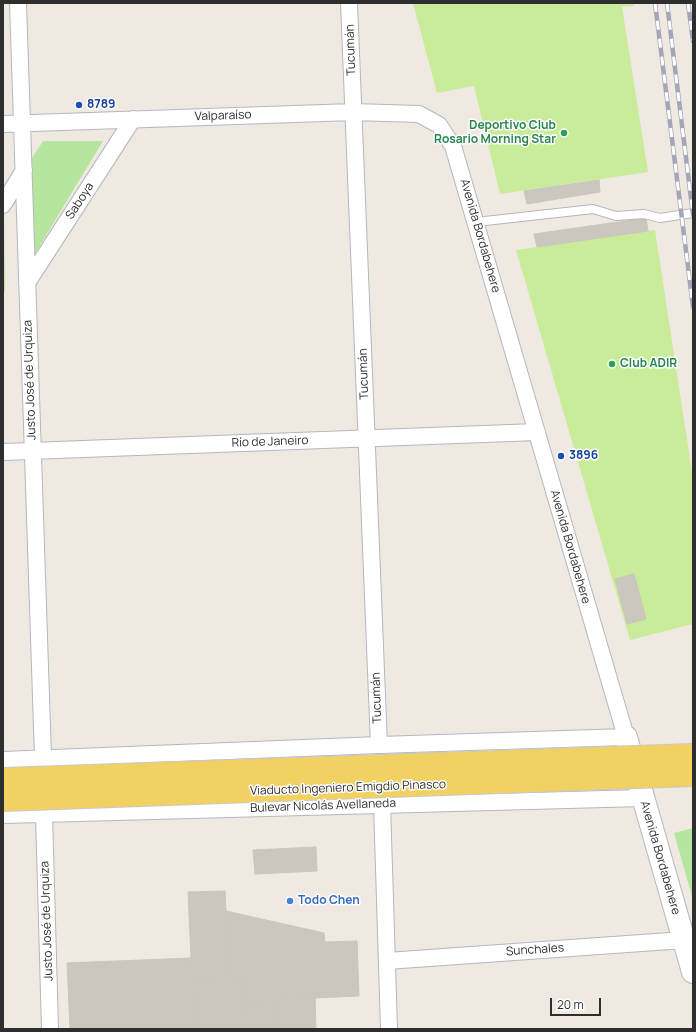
<!DOCTYPE html>
<html>
<head>
<meta charset="utf-8">
<style>
  body { margin:0 }
  #map { position:relative; width:696px; height:1032px; overflow:hidden; background:#efe9e1; font-family:Manrope,sans-serif }
  canvas { display:block }
  .frame { position:absolute; inset:0; border:4px solid #2e2e2e; pointer-events:none }
  .scale { position:absolute; left:550px; top:998px; width:51px; height:18px; box-sizing:border-box; border:2px solid #2e2e2e; border-top:0; padding-left:5px; font-size:12px; line-height:14px; white-space:nowrap; color:#2e2e2e; -webkit-text-stroke:3px #fff; paint-order:stroke }
</style>
</head>
<body>
<div id="map">
<canvas width="696" height="1032"></canvas>
<div class="frame"></div>
<div class="scale">20 m</div>
</div>
<script>
const ctx = document.querySelector('canvas').getContext('2d');
ctx.lineJoin = 'round';
function paint(path, color) {
  ctx.fillStyle = color;
  ctx.fill(path, 'evenodd');
}
function toPath(rows) {
  const path = new Path2D();
  for (const r of rows) {
    path.moveTo(r[0], r[1]);
    for (let i = 2; i < r.length; i += 2) path.lineTo(r[i], r[i + 1]);
  }
  return path;
}
function trace(path, color, width, dash) {
  ctx.strokeStyle = color;
  ctx.lineWidth = width;
  ctx.lineCap = dash ? 'butt' : 'round';
  ctx.setLineDash(dash || []);
  ctx.stroke(path);
}
function write(font, color, halo, rows, align = 'center') {
  ctx.font = font + ' Manrope,sans-serif';
  ctx.lineWidth = 3;
  ctx.setLineDash([]);
  ctx.textBaseline = 'middle';
  ctx.strokeStyle = halo;
  ctx.fillStyle = color;
  for (const [text, x, y, turn = 0] of rows) {
    ctx.save();
    ctx.translate(x, y);
    ctx.rotate((+turn || 0) * Math.PI / 180);
    ctx.textAlign = isNaN(turn) ? turn : align;
    if (halo) ctx.strokeText(text, 0, 0);
    ctx.fillText(text, 0, 0);
    ctx.restore();
  }
}
paint(toPath([
  [43,141,103,141,33,257,32,158],
  [4,218,5,290,3,294,3,219],
  [693,828,693,900,674,833]
]), '#b6e59e');
paint(toPath([
  [413,3,633,3,634,6,622,7,648,172,500,194,474,86,437,93],
  [655,230,693,479,693,624,630,640,516,250]
]), '#c9ec9a');
const building = toPath([
  [599,180,600,192,527,204,524,191,599,180],
  [646,218,648,231,537,247,534,234,646,218],
  [634,574,646,619,627,624,615,579,634,574],
  [316,847,317,871,255,874,253,850,316,847],
  [225,891,229,977,192,978,188,892,225,891],
  [226,911,324,933,325,942,357,941,359,996,247,1001,246,976,229,977,226,911],
  [191,958,194,1029,70,1029,67,963,191,958],
  [246,976,248,1029,194,1029,192,978,246,976],
  [315,998,316,1029,277,1029,276,1000,315,998],
  [276,1000,277,1029,248,1029,247,1001,276,1000]
]);
paint(building, '#cbc7bf');
trace(building, '#cbc5ba', 1);
const lane = toPath([
  [476,222,593,209,616,216,644,214,660,218,693,213]
]);
const street = toPath([
  [18,3,43,757],
  [349,3,379,745],
  [3,124,353,112,419,114,439,125,453,146,626,737,379,745,3,760],
  [3,205,24,170],
  [27,283,133,119],
  [3,452,537,432],
  [382,804,389,1029],
  [44,814,50,1029],
  [3,815,643,798],
  [387,961,684,940]
]);
const secondary = toPath([
  [626,737,693,972]
]);
trace(lane, '#b4b7c1', 10);
trace(street, '#b4b7c1', 18);
trace(secondary, '#b4b7c1', 24);
trace(lane, '#fff', 8);
trace(street, '#fff', 16);
trace(secondary, '#fff', 22);
const rail = toPath([
  [655,3,693,307],
  [667,3,693,215],
  [688,3,693,41]
]);
trace(rail, '#a3a6b8', 4.5);
trace(rail, '#fff', 3, [9]);
const primaryBridge = toPath([
  [3,779,693,755],
  [3,800,693,775]
]);
trace(primaryBridge, '#c9c9c9', 24, []);
trace(primaryBridge, '#f2d163', 22);
for (const [x, y, r, color] of [
  [79,105,4,"#1a4fb4"],
  [564,133,4,"#2e9e5b"],
  [612,364,4,"#2e9e5b"],
  [561,456,4,"#1a4fb4"],
  [290,901,4,"#3f7fe0"]
]) {
  const dot = new Path2D();
  dot.arc(x, y, r, 0, 2 * Math.PI);
  ctx.fillStyle = color;
  ctx.fill(dot);
  trace(dot, '#fff', 1.5);
}
write('12px', '#2e2e2e', '#fff', [
  ["Tucumán",351,50,-92],
  ["Valparaíso",223,116,-2],
  ["Saboya",80,201,-57],
  ["Avenida Bordabehere",480,236,74],
  ["Tucumán",364,374,-92],
  ["Justo José de Urquiza",30,380,-92],
  ["Río de Janeiro",270,442,-2],
  ["Avenida Bordabehere",570,547,74],
  ["Tucumán",377,698,-92],
  ["Viaducto Ingeniero Emigdio Pinasco",348,788,-2],
  ["Bulevar Nicolás Avellaneda",323,806,-2],
  ["Avenida Bordabehere",660,858,74],
  ["Justo José de Urquiza",47,921,-92],
  ["Sunchales",535,950,-4]
]);
write('bold 12px', '#164399', '#fff', [
  ["8789",87,105],
  ["3896",569,456]
], 'left');
write('bold 12px', '#27864d', '#fff', [
  ["Deportivo Club",556,126],
  ["Rosario Morning Star",556,140],
  ["Club ADIR",620,364,"left"]
], 'right');
write('bold 12px', '#366cbe', '#fff', [
  ["Todo Chen",298,901]
], 'left');
</script>
</body>
</html>
